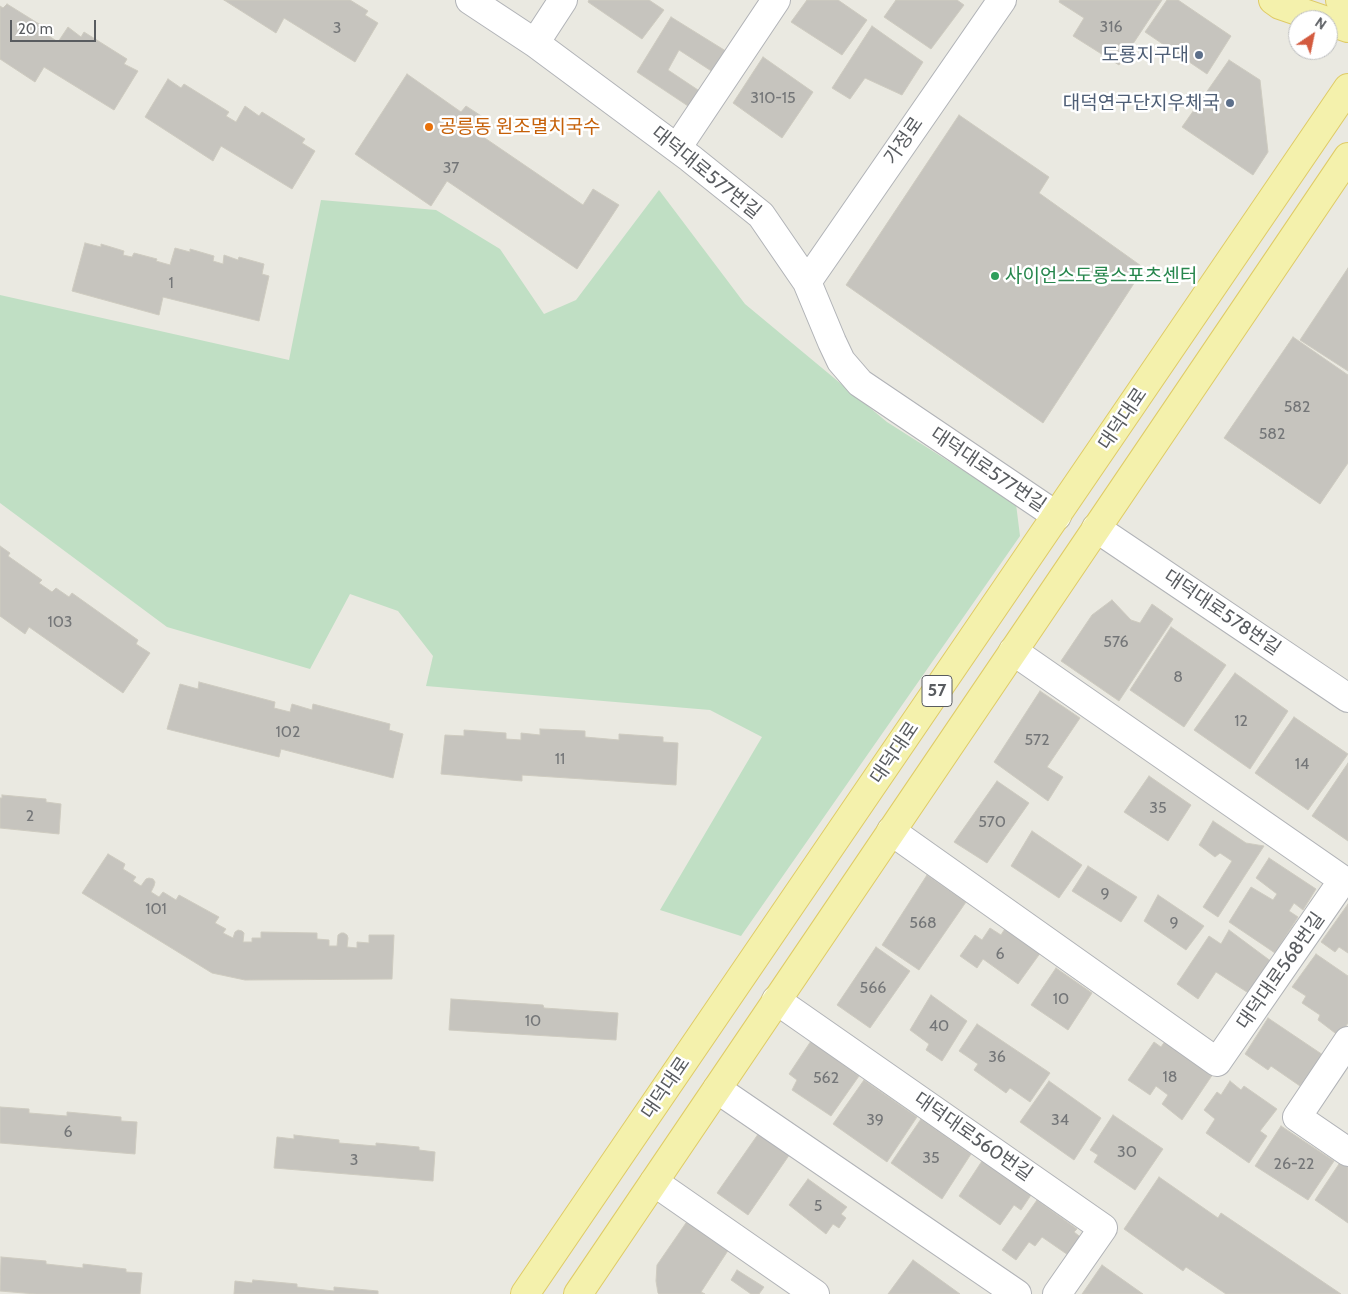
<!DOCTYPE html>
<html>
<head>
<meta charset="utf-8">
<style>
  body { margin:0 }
  #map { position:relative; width:1348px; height:1294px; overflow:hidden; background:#eae9e1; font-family:Cabin,sans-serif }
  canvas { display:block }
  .north { position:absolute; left:1288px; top:10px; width:50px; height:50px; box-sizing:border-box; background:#fff; border:1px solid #bdbebf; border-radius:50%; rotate:34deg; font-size:14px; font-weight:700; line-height:20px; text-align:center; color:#595c60 }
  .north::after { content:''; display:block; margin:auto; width:18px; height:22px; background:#d35b3f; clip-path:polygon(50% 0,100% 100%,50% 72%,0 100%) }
  .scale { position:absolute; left:10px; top:20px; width:86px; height:22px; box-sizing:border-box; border:2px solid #595c60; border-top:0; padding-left:6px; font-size:15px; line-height:18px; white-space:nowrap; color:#595c60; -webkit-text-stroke:4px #fff; paint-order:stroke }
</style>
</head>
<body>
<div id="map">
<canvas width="1348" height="1294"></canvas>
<div class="north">N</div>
<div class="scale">20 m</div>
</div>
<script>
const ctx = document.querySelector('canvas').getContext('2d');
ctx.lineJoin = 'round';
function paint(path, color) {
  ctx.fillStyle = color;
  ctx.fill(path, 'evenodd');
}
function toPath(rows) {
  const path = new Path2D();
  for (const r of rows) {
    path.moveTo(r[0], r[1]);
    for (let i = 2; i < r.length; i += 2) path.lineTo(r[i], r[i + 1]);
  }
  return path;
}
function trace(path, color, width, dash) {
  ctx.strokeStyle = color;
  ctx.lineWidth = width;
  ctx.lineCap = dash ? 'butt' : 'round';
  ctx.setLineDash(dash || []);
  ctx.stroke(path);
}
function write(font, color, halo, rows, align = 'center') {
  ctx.font = font + ' Cabin,"Noto Sans KR",sans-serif';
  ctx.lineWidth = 5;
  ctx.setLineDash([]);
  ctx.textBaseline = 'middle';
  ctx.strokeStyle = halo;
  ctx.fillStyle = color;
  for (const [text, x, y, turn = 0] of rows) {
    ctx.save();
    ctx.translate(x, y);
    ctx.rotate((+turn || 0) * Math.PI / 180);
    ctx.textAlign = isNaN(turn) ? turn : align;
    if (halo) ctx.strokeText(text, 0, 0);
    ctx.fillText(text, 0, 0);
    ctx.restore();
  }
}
paint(toPath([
  [659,190,745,304,887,422,1016,504,1020,536,741,936,660,910,762,737,710,710,426,686,433,656,398,611,350,594,310,669,167,627,0,503,0,295,289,360,321,200,436,210,500,249,544,314,576,300]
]), '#c0dfc4');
const building = toPath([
  [224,0,350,0,368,11,365,15,378,23,355,62,284,18,276,33,224,0],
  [589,0,649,0,664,10,642,39,588,2,589,0],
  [807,0,838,0,867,20,842,55,791,22,807,0],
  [896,0,957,0,964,5,931,49,884,17,896,0],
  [1060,0,1162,0,1119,65,1073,36,1084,18,1059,2,1060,0],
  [1167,0,1178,0,1231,36,1207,74,1145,32,1167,0],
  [7,4,52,32,49,36,58,42,68,27,81,37,84,32,127,59,124,64,138,71,114,110,44,67,35,82,0,59,0,6,3,8,7,4],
  [671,17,729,53,716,74,679,50,668,70,701,92,691,108,637,72,671,17],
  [872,26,923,62,902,95,865,78,850,99,832,88,872,26],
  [763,57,813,92,782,138,733,103,763,57],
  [1229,60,1260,80,1268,152,1253,175,1182,127,1229,60],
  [407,74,461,112,466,106,489,121,479,134,583,205,593,189,619,205,577,269,447,181,431,206,355,154,407,74],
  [168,79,181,88,184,84,229,112,226,116,236,122,245,106,259,116,262,112,305,139,302,143,315,151,292,189,221,146,213,161,145,117,168,79],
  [959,115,1049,177,1039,193,1144,268,1043,423,846,285,959,115],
  [85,243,101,247,101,244,124,251,123,255,132,257,134,253,157,259,156,261,170,265,175,248,190,252,190,249,214,256,213,261,223,264,224,255,238,260,239,257,264,264,262,274,269,276,259,321,163,297,159,315,72,291,85,243],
  [1348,268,1348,371,1300,340,1348,268],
  [1293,337,1348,375,1348,463,1320,504,1224,438,1293,337],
  [0,546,10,553,8,556,42,580,39,583,52,592,56,588,69,597,72,593,138,640,136,644,150,653,123,693,29,627,25,634,0,616,0,546],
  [1112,600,1131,620,1140,623,1152,604,1173,619,1119,701,1061,661,1092,615,1112,600],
  [1171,627,1226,665,1184,727,1130,690,1171,627],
  [1235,673,1288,711,1250,769,1194,730,1235,673],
  [199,682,275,702,274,708,290,712,292,704,312,710,313,704,390,724,389,730,403,734,393,778,281,749,279,757,167,729,180,684,198,689,199,682],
  [1040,691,1080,718,1047,767,1063,777,1048,801,994,762,1040,691],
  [1294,717,1348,754,1308,810,1255,773,1294,717],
  [540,729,585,731,585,737,619,740,619,734,663,737,663,742,678,743,676,785,522,775,522,781,441,774,445,735,464,736,464,730,506,733,506,739,521,740,521,733,540,735,540,729],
  [1348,763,1348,841,1312,816,1348,763],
  [1149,776,1191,805,1168,841,1124,812,1149,776],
  [997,781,1029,803,987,863,954,842,997,781],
  [2,795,46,799,46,802,61,804,59,834,0,828,0,798,2,798,2,795],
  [1213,821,1246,843,1264,846,1218,917,1203,907,1232,861,1220,853,1215,857,1199,845,1213,821],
  [1032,831,1082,865,1059,898,1011,866,1032,831],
  [108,854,125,864,123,869,136,877,133,881,141,886,146,879,149,878,153,879,155,882,154,886,151,892,159,897,163,892,176,900,179,895,219,917,215,923,226,929,223,933,233,938,235,932,238,930,242,931,244,933,243,942,252,942,252,938,261,938,261,932,317,933,317,939,329,940,329,946,337,946,338,935,341,933,344,933,347,935,348,938,347,947,357,948,357,942,369,943,369,935,394,935,392,979,245,980,212,973,82,893,108,854],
  [1269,858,1316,889,1303,910,1294,903,1289,911,1298,917,1275,953,1229,922,1251,887,1273,900,1277,894,1256,878,1269,858],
  [1088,866,1137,897,1121,922,1072,891,1088,866],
  [927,875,966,902,919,970,882,945,927,875],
  [1158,895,1204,926,1186,950,1144,921,1158,895],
  [1348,904,1348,953,1339,947,1335,952,1321,942,1348,904],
  [1006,927,1041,952,1018,984,983,959,977,968,960,956,975,935,982,940,990,928,1001,935,1006,927],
  [1229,930,1272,962,1250,994,1216,972,1198,999,1177,984,1209,936,1221,944,1229,930],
  [876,947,910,971,870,1028,837,1005,876,947],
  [1316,954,1348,976,1348,1023,1339,1036,1318,1020,1320,1015,1302,1003,1306,996,1292,987,1316,954],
  [1056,968,1092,993,1068,1030,1031,1005,1056,968],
  [931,995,967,1021,942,1061,926,1050,929,1044,910,1030,931,995],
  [451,999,543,1005,544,1008,618,1013,616,1040,449,1030,451,999],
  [1268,1018,1323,1055,1300,1086,1271,1066,1268,1070,1245,1054,1268,1018],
  [977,1024,1050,1073,1030,1102,1010,1088,1006,1093,974,1070,978,1064,959,1051,977,1024],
  [1168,1037,1213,1074,1182,1120,1162,1104,1168,1095,1156,1086,1150,1095,1128,1080,1154,1042,1161,1047,1168,1037],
  [811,1041,859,1076,831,1116,792,1090,797,1080,789,1074,811,1041],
  [864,1080,917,1117,887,1162,833,1124,864,1080],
  [1049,1081,1101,1118,1074,1160,1020,1122,1049,1081],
  [1230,1081,1241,1090,1244,1086,1277,1109,1260,1131,1267,1136,1249,1163,1206,1133,1215,1119,1204,1110,1217,1092,1221,1095,1230,1081],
  [0,1107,29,1109,29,1113,67,1116,67,1112,121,1117,121,1121,137,1122,135,1154,0,1143,0,1107],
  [1113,1115,1163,1149,1135,1190,1094,1162,1098,1155,1090,1150,1113,1115],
  [921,1119,971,1154,942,1199,891,1163,921,1119],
  [1281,1126,1334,1161,1308,1200,1255,1166,1281,1126],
  [761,1130,792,1151,748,1215,717,1193,761,1130],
  [294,1135,339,1140,339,1143,376,1146,376,1143,419,1147,419,1150,435,1152,433,1181,274,1168,277,1137,294,1139,294,1135],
  [982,1161,1031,1195,1021,1210,1014,1205,1000,1225,959,1196,982,1161],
  [1341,1161,1348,1166,1348,1223,1315,1200,1341,1161],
  [1159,1177,1218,1218,1221,1213,1341,1294,1226,1294,1186,1267,1183,1271,1124,1229,1159,1177],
  [808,1179,847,1207,841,1214,846,1218,839,1228,833,1224,826,1234,789,1205,808,1179],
  [1037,1200,1077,1229,1074,1232,1083,1239,1071,1257,1042,1237,1035,1246,1029,1242,1016,1260,1002,1250,1037,1200],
  [688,1220,729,1249,701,1292,705,1294,659,1294,658,1293,656,1281,657,1265,688,1220],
  [1,1257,46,1261,46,1264,83,1268,83,1264,126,1269,126,1272,142,1273,140,1294,36,1294,0,1291,1,1257],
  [913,1260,960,1294,888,1294,913,1260],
  [1102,1265,1143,1294,1082,1294,1102,1265],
  [737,1270,764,1287,759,1294,751,1294,731,1280,737,1270],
  [253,1280,297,1284,297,1287,334,1291,334,1287,378,1291,378,1294,234,1294,235,1281,252,1283,253,1280]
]);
paint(building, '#c6c4be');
trace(building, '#cecbc0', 1);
const minor = toPath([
  [470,0,535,43,690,158,761,215,807,282,832,342,841,361,860,383,1057,516],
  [535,43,563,0],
  [677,148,776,0],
  [807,282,1002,0],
  [1096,528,1348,698],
  [891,831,1217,1062,1343,880,1013,651],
  [776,1000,1103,1228,1057,1294],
  [1348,1041,1297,1117,1348,1152],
  [717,1089,1017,1294],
  [654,1182,815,1294]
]);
const major = toPath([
  [1273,0,1280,5,1324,20],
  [1340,0,1348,8],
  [1328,21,1348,28],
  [525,1294,1348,88],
  [578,1294,1348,157]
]);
trace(minor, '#b1b3b7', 30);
trace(major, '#dfcb66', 30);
trace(minor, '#fff', 28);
trace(major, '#f4f1ac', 28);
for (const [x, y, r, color] of [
  [1199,55,5,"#5c6f8a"],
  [1230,103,5,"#5c6f8a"],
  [429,127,5,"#e8710a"],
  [995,276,5,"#2e9e5b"]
]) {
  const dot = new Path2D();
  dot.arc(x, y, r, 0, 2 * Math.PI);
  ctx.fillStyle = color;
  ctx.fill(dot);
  trace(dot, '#fff', 2);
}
write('16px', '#747678', null, [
  ["316",1111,27],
  ["3",337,28],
  ["310-15",773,98],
  ["37",451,168],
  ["1",171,283],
  ["582",1297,407],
  ["582",1272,434],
  ["103",60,622],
  ["576",1116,642],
  ["8",1178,677],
  ["12",1241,721],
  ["102",288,732],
  ["572",1037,740],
  ["11",560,759],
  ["14",1302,764],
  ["35",1158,808],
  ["2",30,816],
  ["570",992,822],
  ["9",1105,894],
  ["101",156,909],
  ["568",923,923],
  ["9",1174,923],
  ["6",1000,954],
  ["566",873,988],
  ["10",1061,999],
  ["10",533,1021],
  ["40",939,1026],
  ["36",997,1057],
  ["18",1170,1077],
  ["562",826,1078],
  ["39",875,1120],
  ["34",1060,1120],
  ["6",68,1132],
  ["30",1127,1152],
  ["35",931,1158],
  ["3",354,1160],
  ["26-22",1294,1164],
  ["5",818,1206]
]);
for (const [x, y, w] of [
  [937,691,30]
]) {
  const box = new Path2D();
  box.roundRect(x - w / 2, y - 15.5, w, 31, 4);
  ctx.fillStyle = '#fff';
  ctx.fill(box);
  trace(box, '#595c60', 1);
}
write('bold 18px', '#595c60', null, [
  ["57",937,691]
]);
write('19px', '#4e5e75', '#fff', [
  ["도룡지구대",1189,55],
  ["대덕연구단지우체국",1220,103]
], 'right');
write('19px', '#c56008', '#fff', [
  ["공릉동 원조멸치국수",439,127]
], 'left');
write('19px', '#595c60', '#fff', [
  ["가정로",904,141,-55],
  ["대덕대로577번길",706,173,39],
  ["대덕대로",1123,419,-56],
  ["대덕대로577번길",988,470,34],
  ["대덕대로578번길",1222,613,34],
  ["대덕대로",895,753,-56],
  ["대덕대로568번길",1281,971,-55],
  ["대덕대로",666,1088,-56],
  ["대덕대로560번길",973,1137,35]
]);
write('19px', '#27864d', '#fff', [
  ["사이언스도룡스포츠센터",1005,276]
], 'left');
</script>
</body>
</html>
